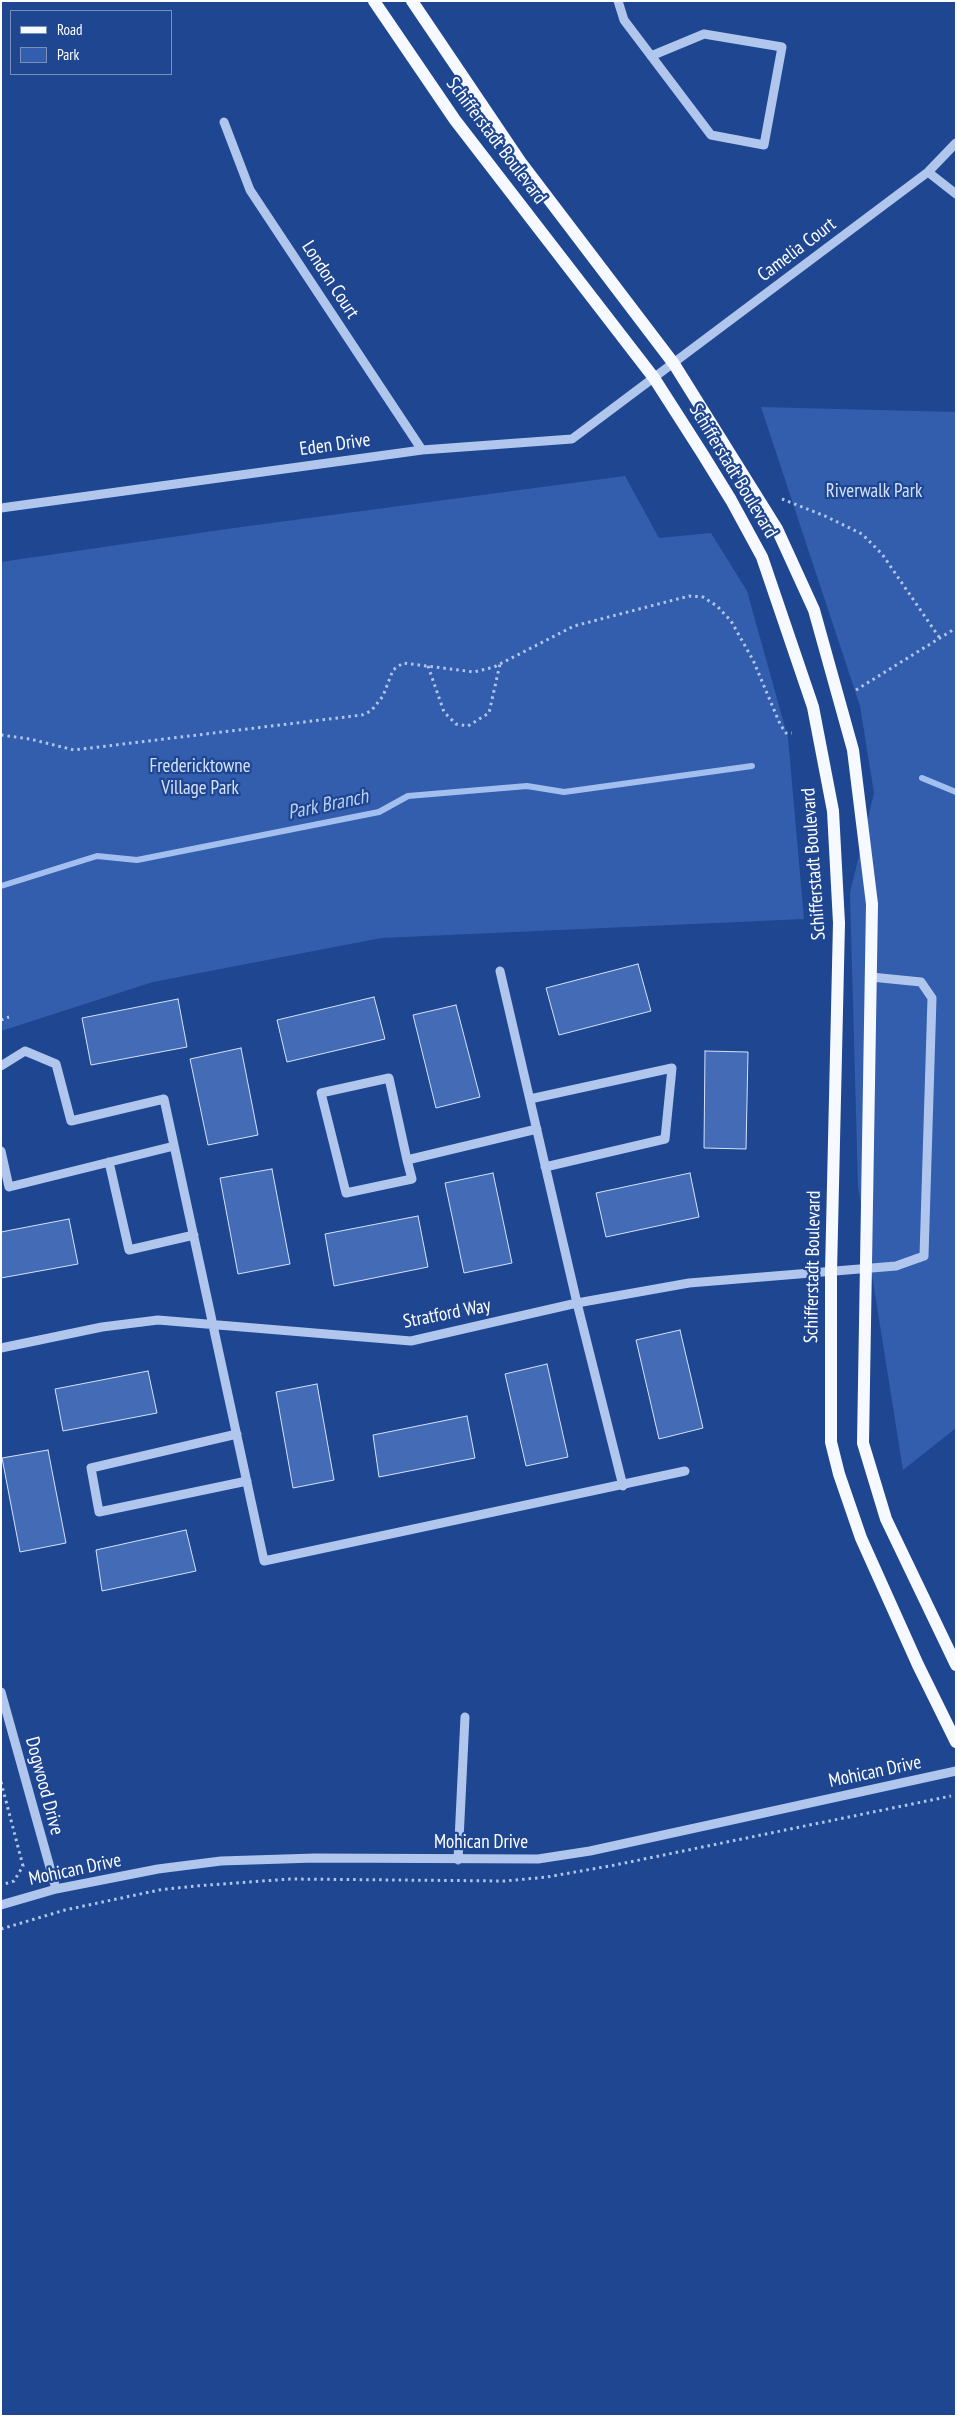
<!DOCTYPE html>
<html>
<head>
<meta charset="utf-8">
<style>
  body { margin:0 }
  #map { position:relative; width:957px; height:2417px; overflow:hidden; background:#1f4691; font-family:"PT Sans Narrow",sans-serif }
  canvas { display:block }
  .frame { position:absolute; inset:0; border:2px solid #fff; pointer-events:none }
  .legend { position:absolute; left:10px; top:10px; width:162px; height:65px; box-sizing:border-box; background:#1f4691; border:1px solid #7990bd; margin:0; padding:6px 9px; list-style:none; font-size:15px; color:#fff }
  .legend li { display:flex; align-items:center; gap:10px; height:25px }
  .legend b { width:25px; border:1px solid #7990bd }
</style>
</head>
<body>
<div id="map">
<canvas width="957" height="2417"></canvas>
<div class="frame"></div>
<ul class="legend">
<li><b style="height:6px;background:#f6f9ff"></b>Road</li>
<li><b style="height:14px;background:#335eae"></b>Park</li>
</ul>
</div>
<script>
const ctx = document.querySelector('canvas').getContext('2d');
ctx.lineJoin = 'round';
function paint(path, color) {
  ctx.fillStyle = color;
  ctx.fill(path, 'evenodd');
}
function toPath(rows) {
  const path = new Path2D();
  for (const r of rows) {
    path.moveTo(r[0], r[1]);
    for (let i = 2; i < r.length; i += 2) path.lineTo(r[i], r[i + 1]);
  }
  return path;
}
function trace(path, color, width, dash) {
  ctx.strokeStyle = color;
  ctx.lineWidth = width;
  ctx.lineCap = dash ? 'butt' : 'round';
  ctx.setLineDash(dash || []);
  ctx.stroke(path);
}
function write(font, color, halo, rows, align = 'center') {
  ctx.font = font + ' "PT Sans Narrow",sans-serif';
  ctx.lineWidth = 4.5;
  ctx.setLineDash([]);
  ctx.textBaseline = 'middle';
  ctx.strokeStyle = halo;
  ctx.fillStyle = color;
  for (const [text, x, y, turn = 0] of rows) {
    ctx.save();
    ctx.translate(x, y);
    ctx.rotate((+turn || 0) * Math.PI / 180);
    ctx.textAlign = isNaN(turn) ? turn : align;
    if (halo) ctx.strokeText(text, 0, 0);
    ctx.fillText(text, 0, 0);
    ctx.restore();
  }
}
paint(toPath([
  [761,407,956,412,956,1428,903,1470,858,1187,850,893,874,793,860,706],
  [625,476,659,538,711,533,747,591,788,738,804,919,381,938,153,982,1,1031,1,562,234,528]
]), '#335eae');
trace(toPath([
  [922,778,956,792],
  [1,886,97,856,137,860,379,812,408,796,527,786,564,792,752,766]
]), '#a3bfef', 6);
const building = toPath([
  [638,964,651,1011,559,1035,546,988,638,964],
  [374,997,385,1039,287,1062,277,1020,374,997],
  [178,999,187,1047,91,1065,82,1018,178,999],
  [456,1005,480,1097,436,1108,413,1015,456,1005],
  [241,1048,258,1135,208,1145,190,1059,241,1048],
  [705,1051,748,1052,746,1149,704,1148,705,1051],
  [272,1169,290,1264,238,1274,220,1178,272,1169],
  [493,1173,512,1263,464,1273,445,1183,493,1173],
  [690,1173,699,1217,606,1237,596,1193,690,1173],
  [418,1216,428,1267,334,1286,325,1234,418,1216],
  [69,1219,78,1264,1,1278,1,1232,69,1219],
  [680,1330,703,1428,659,1439,636,1340,680,1330],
  [547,1364,568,1457,526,1466,505,1374,547,1364],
  [148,1371,157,1413,63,1431,55,1389,148,1371],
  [317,1384,334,1480,293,1488,276,1392,317,1384],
  [467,1416,475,1458,379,1477,373,1435,467,1416],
  [48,1450,66,1543,20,1552,2,1458,48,1450],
  [186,1530,196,1571,102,1591,96,1550,186,1530]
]);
paint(building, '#446cb6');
trace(building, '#d5e2fa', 1);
trace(toPath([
  [782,499,825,516,862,534,882,554,939,637],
  [428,666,444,712,456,724,468,726,489,713,500,664],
  [856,690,956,628],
  [1,735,30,739,74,750,362,715,371,711,383,696,393,670,403,663,474,672,494,667,574,626,689,596,703,597,717,606,731,621,753,660,780,724,786,733,792,733],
  [1,1020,9,1017],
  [1,1782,23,1866,14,1881,1,1885],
  [1,1929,65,1910,159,1890,195,1886,290,1879,505,1881,547,1877,615,1865,951,1796]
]), '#b0c6ed', 3, [2.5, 4]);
trace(toPath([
  [618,1,624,20,711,135,764,145,782,47,704,34,651,56],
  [224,122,250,190,422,450],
  [928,172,956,194],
  [1,508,422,450,572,439,928,172,956,143],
  [500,971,577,1303,623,1486],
  [1,1066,25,1051,56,1064,71,1121,164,1099,264,1561,685,1471],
  [530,1099,672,1068,665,1139,545,1167],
  [1,1151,9,1187,174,1146],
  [407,1160,389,1078,321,1093,346,1193,412,1179,407,1160,537,1129],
  [109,1162,129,1250,194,1235],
  [1,1348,102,1327,158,1320,411,1341,577,1303,689,1283,896,1266,924,1256,932,998,921,982,871,977],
  [237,1434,91,1468,99,1512,247,1481],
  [1,1692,56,1889],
  [458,1860,465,1717],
  [1,1905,56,1889,158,1869,221,1861,315,1858,538,1859,590,1851,956,1771]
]), '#b0c6ed', 9);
trace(toPath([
  [374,1,455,120,654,378,702,453,731,500,762,557,813,707,833,811,839,923,831,1272,831,1442,839,1474,861,1538,918,1665,956,1742],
  [412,1,522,164,674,364,777,529,814,610,853,750,872,904,863,1443,886,1519,956,1665]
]), '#f6f9ff', 12);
write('19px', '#fff', '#1f4691', [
  ["Schifferstadt Boulevard",496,141,53],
  ["Camelia Court",797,250,-37],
  ["London Court",330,280,57],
  ["Eden Drive",335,445,-8],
  ["Schifferstadt Boulevard",733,471,59],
  ["Schifferstadt Boulevard",814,864,-94],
  ["Schifferstadt Boulevard",813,1267,-89],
  ["Stratford Way",447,1314,-11],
  ["Mohican Drive",875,1772,-12],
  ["Dogwood Drive",44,1786,75],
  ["Mohican Drive",481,1843],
  ["Mohican Drive",75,1870,-12]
]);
write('19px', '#d5e2fa', '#1f4691', [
  ["Riverwalk Park",874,492],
  ["Fredericktowne",200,767],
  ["Village Park",200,789]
]);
write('italic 20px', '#bcd0f4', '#1f4691', [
  ["Park Branch",328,805,-12]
]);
</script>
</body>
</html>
